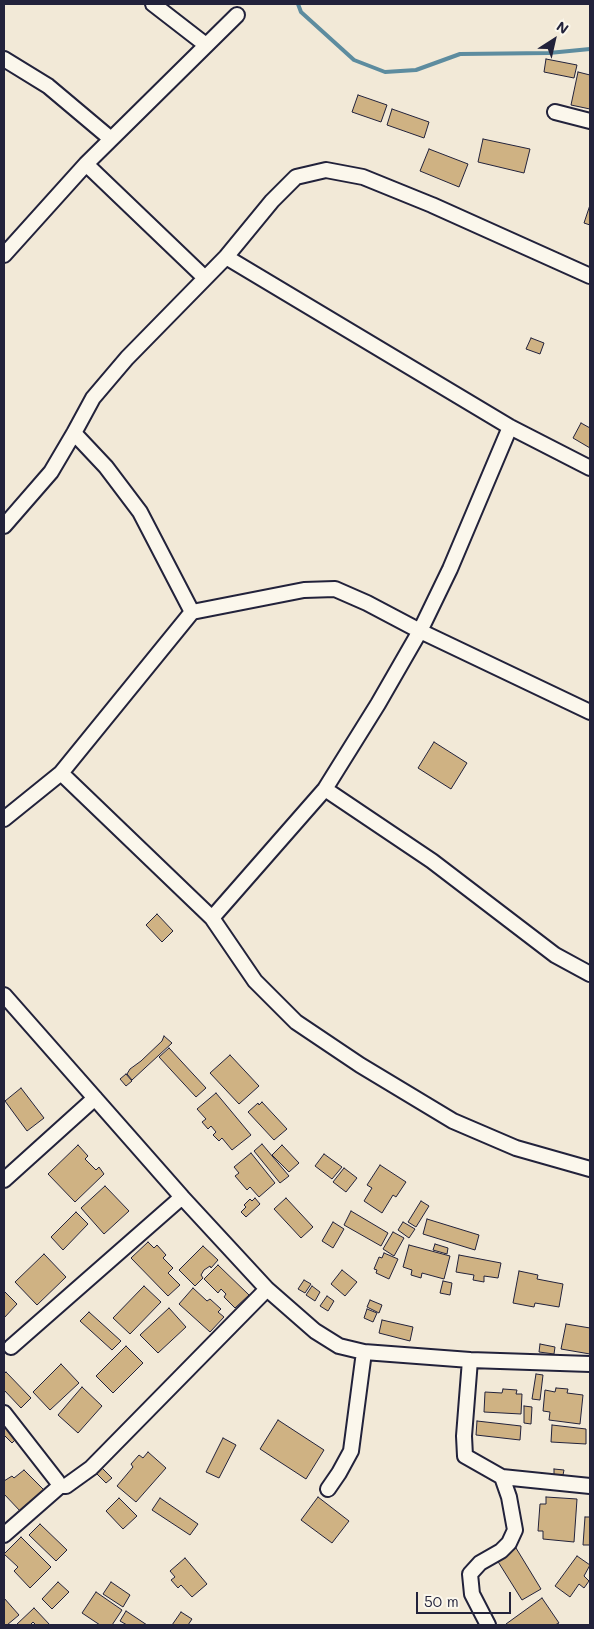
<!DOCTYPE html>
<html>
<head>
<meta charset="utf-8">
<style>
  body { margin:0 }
  #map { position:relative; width:594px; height:1629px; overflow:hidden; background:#f2e9d7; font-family:Mali,sans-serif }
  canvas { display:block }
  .frame { position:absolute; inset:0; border:5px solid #22223b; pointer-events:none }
  .north { position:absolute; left:529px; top:15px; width:50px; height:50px; -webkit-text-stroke:4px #fbf7ec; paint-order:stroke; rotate:35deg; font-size:14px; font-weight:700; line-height:20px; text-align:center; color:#22223b }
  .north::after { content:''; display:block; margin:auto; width:18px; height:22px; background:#22223b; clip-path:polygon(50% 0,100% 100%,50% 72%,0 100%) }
  .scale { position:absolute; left:416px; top:1592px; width:95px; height:22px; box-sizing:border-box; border:2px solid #22223b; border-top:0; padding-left:6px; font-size:15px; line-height:18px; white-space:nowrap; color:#22223b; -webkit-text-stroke:4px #fbf7ec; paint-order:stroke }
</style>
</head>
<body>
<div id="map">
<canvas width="594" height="1629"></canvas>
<div class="frame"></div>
<div class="north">N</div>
<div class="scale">50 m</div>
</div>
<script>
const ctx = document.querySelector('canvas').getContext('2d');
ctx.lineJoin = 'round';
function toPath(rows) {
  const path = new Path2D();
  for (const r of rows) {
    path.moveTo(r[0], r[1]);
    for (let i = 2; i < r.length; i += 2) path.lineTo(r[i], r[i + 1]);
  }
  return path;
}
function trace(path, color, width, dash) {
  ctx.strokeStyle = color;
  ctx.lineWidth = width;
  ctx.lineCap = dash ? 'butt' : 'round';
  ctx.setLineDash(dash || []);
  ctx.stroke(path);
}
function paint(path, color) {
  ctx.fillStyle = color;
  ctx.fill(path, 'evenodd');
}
trace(toPath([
  [298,4,301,12,354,60,385,72,416,70,460,54,549,53,590,49]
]), '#5d8c9f', 4);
const building = toPath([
  [546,59,577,65,574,78,544,72,546,59],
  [578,72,590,75,590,109,571,105,578,72],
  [358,95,387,105,381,122,352,112,358,95],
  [392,109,429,122,424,138,387,125,392,109],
  [483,139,530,149,524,173,478,162,483,139],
  [429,149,468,164,459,187,420,171,429,149],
  [590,205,590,225,584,223,590,205],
  [531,338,544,343,540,354,526,349,531,338],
  [581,423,590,428,590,448,573,438,581,423],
  [434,742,467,763,451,789,418,768,434,742],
  [157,914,173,931,162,942,146,925,157,914],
  [164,1036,172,1043,132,1080,127,1074,130,1069,141,1061,162,1041,164,1036],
  [169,1048,206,1088,196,1097,159,1057,169,1048],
  [230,1055,259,1086,239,1104,210,1073,230,1055],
  [126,1074,132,1081,126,1086,120,1079,126,1074],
  [21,1088,44,1118,27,1131,5,1101,21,1088],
  [216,1093,251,1135,232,1150,222,1138,219,1141,213,1135,216,1132,211,1126,208,1129,202,1122,206,1119,197,1109,216,1093],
  [262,1102,287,1129,274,1140,248,1112,258,1103,259,1105,262,1102],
  [262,1144,289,1176,280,1183,254,1151,262,1144],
  [78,1145,88,1156,85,1159,96,1170,99,1167,104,1174,75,1202,48,1174,78,1145],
  [282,1145,299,1163,289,1172,272,1155,282,1145],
  [251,1153,275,1183,259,1197,250,1187,247,1190,235,1176,239,1173,234,1167,251,1153],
  [324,1154,342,1167,332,1179,315,1166,324,1154],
  [380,1165,406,1182,396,1197,393,1195,382,1213,364,1201,372,1188,367,1185,380,1165],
  [344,1168,357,1178,346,1192,333,1182,344,1168],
  [105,1186,129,1211,104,1234,81,1208,105,1186],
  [255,1198,260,1204,246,1217,241,1212,246,1207,244,1205,250,1199,252,1201,255,1198],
  [286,1198,313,1227,301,1238,274,1209,286,1198],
  [421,1201,429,1206,416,1227,408,1222,421,1201],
  [351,1211,388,1233,381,1246,344,1225,351,1211],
  [76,1212,88,1224,63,1250,51,1237,76,1212],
  [427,1219,479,1235,475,1250,423,1234,427,1219],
  [333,1222,344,1229,333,1248,322,1241,333,1222],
  [403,1222,415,1229,409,1238,398,1230,403,1222],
  [393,1232,404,1238,394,1256,383,1249,393,1232],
  [148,1242,154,1248,157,1245,166,1255,163,1258,173,1268,168,1273,180,1285,168,1296,131,1258,148,1242],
  [435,1244,448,1248,447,1254,433,1250,435,1244],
  [409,1245,450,1256,444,1279,422,1273,421,1278,411,1275,412,1270,403,1267,409,1245],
  [203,1246,218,1260,211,1268,210,1266,204,1270,201,1275,203,1278,195,1286,179,1270,203,1246],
  [384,1253,398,1259,389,1279,376,1273,377,1270,374,1269,379,1257,382,1258,384,1253],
  [44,1254,66,1277,37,1305,15,1282,44,1254],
  [459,1255,501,1263,498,1278,484,1276,484,1282,473,1280,474,1275,456,1272,459,1255],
  [218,1265,249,1295,235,1308,224,1297,226,1294,221,1289,218,1293,204,1279,218,1265],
  [342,1270,357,1282,345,1296,331,1284,342,1270],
  [519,1271,538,1275,537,1279,563,1284,559,1307,535,1303,534,1307,513,1303,519,1271],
  [304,1280,311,1284,305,1293,298,1289,304,1280],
  [443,1281,452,1283,450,1295,440,1293,443,1281],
  [144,1286,161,1302,130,1334,113,1318,144,1286],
  [312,1286,320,1292,315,1301,306,1295,312,1286],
  [193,1288,207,1301,210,1299,221,1309,218,1312,224,1317,210,1332,179,1304,193,1288],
  [4,1291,17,1304,4,1318,4,1291],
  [327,1296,334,1301,328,1311,320,1306,327,1296],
  [370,1300,382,1305,379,1313,367,1307,370,1300],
  [169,1308,186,1327,158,1353,140,1335,169,1308],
  [367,1309,377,1313,373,1322,364,1318,367,1309],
  [89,1312,121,1341,112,1350,80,1321,89,1312],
  [382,1320,413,1327,410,1341,379,1333,382,1320],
  [566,1324,590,1328,590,1354,561,1349,566,1324],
  [540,1344,555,1347,554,1354,539,1352,540,1344],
  [126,1346,143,1363,113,1393,96,1376,126,1346],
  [61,1364,79,1383,50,1410,33,1392,61,1364],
  [6,1372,31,1398,21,1408,4,1390,4,1374,6,1372],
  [536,1374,543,1375,540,1400,532,1399,536,1374],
  [82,1387,102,1406,78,1433,58,1415,82,1387],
  [556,1388,568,1389,567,1393,583,1395,580,1424,549,1420,550,1412,543,1411,545,1390,555,1392,556,1388],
  [503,1389,517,1390,516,1394,522,1394,521,1414,484,1412,485,1392,502,1393,503,1389],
  [524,1406,532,1407,531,1424,524,1423,524,1406],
  [278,1420,324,1450,306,1479,260,1449,278,1420],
  [477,1421,521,1426,520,1440,476,1435,477,1421],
  [552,1425,586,1429,586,1444,551,1442,552,1425],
  [7,1426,18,1437,12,1443,4,1435,4,1429,7,1426],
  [223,1438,236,1445,219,1478,206,1472,223,1438],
  [148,1452,166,1468,136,1502,117,1486,133,1467,131,1464,139,1455,143,1458,148,1452],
  [102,1468,112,1478,106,1483,96,1473,102,1468],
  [554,1469,564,1470,563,1475,554,1475,554,1469],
  [24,1470,44,1490,21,1512,4,1494,4,1481,12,1476,14,1478,24,1470],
  [318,1497,349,1521,332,1543,301,1520,318,1497],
  [546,1497,577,1499,574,1542,543,1539,543,1531,538,1531,540,1504,546,1504,546,1497],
  [119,1498,137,1516,123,1529,106,1511,119,1498],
  [160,1498,198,1524,190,1535,152,1510,160,1498],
  [585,1517,590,1517,590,1545,583,1545,585,1517],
  [40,1524,67,1550,56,1561,29,1535,40,1524],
  [21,1537,51,1567,30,1588,14,1571,18,1567,4,1554,21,1537],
  [516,1548,541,1589,522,1600,497,1560,516,1548],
  [577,1556,590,1565,584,1576,589,1581,584,1588,579,1584,570,1597,555,1586,577,1556],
  [185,1558,207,1584,192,1597,181,1585,178,1588,171,1580,175,1577,170,1571,185,1558],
  [58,1582,69,1592,52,1609,42,1599,58,1582],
  [111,1582,130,1595,123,1607,103,1594,111,1582],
  [96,1592,122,1610,112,1625,100,1625,82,1613,96,1592],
  [4,1598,19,1615,7,1625,4,1625,4,1598],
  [542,1598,559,1623,555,1625,507,1625,506,1624,542,1598],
  [34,1608,50,1625,36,1625,33,1622,30,1625,16,1625,34,1608],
  [126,1611,147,1625,127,1625,120,1621,126,1611],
  [181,1612,192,1619,188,1625,172,1625,181,1612]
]);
paint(building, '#cfb283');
trace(building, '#22223b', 1);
const street = toPath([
  [153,4,206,45],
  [4,59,48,86,111,139],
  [555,112,590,121],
  [86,164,205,278],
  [4,255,86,164,237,15],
  [226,257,510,427,590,468],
  [74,433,106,467,140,512,192,612],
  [4,526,51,472,74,433,93,398,127,358,226,257,272,201,296,177,326,170,363,177,432,205,590,276],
  [61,773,212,918,255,981,296,1022,360,1065,453,1121,516,1148,590,1169],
  [325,789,432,861,555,955,590,974],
  [4,819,61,773,192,612,304,590,335,589,367,603,420,631,590,712],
  [212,918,325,789,378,704,420,631,450,569,510,427],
  [4,995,182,1197,267,1289,315,1331,339,1346,364,1352,470,1360,590,1364],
  [4,1180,95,1098],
  [11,1347,182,1197],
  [470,1360,464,1436,465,1456,502,1477,509,1497,515,1530,509,1543,501,1551,480,1563,470,1574,472,1594,488,1625],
  [4,1413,57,1481,60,1486,4,1535],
  [502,1477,590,1486],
  [60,1486,66,1486,91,1468,267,1289],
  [328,1489,339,1473,351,1451,364,1352]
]);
trace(street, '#22223b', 18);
trace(street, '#fbf7ec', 14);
</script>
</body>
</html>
